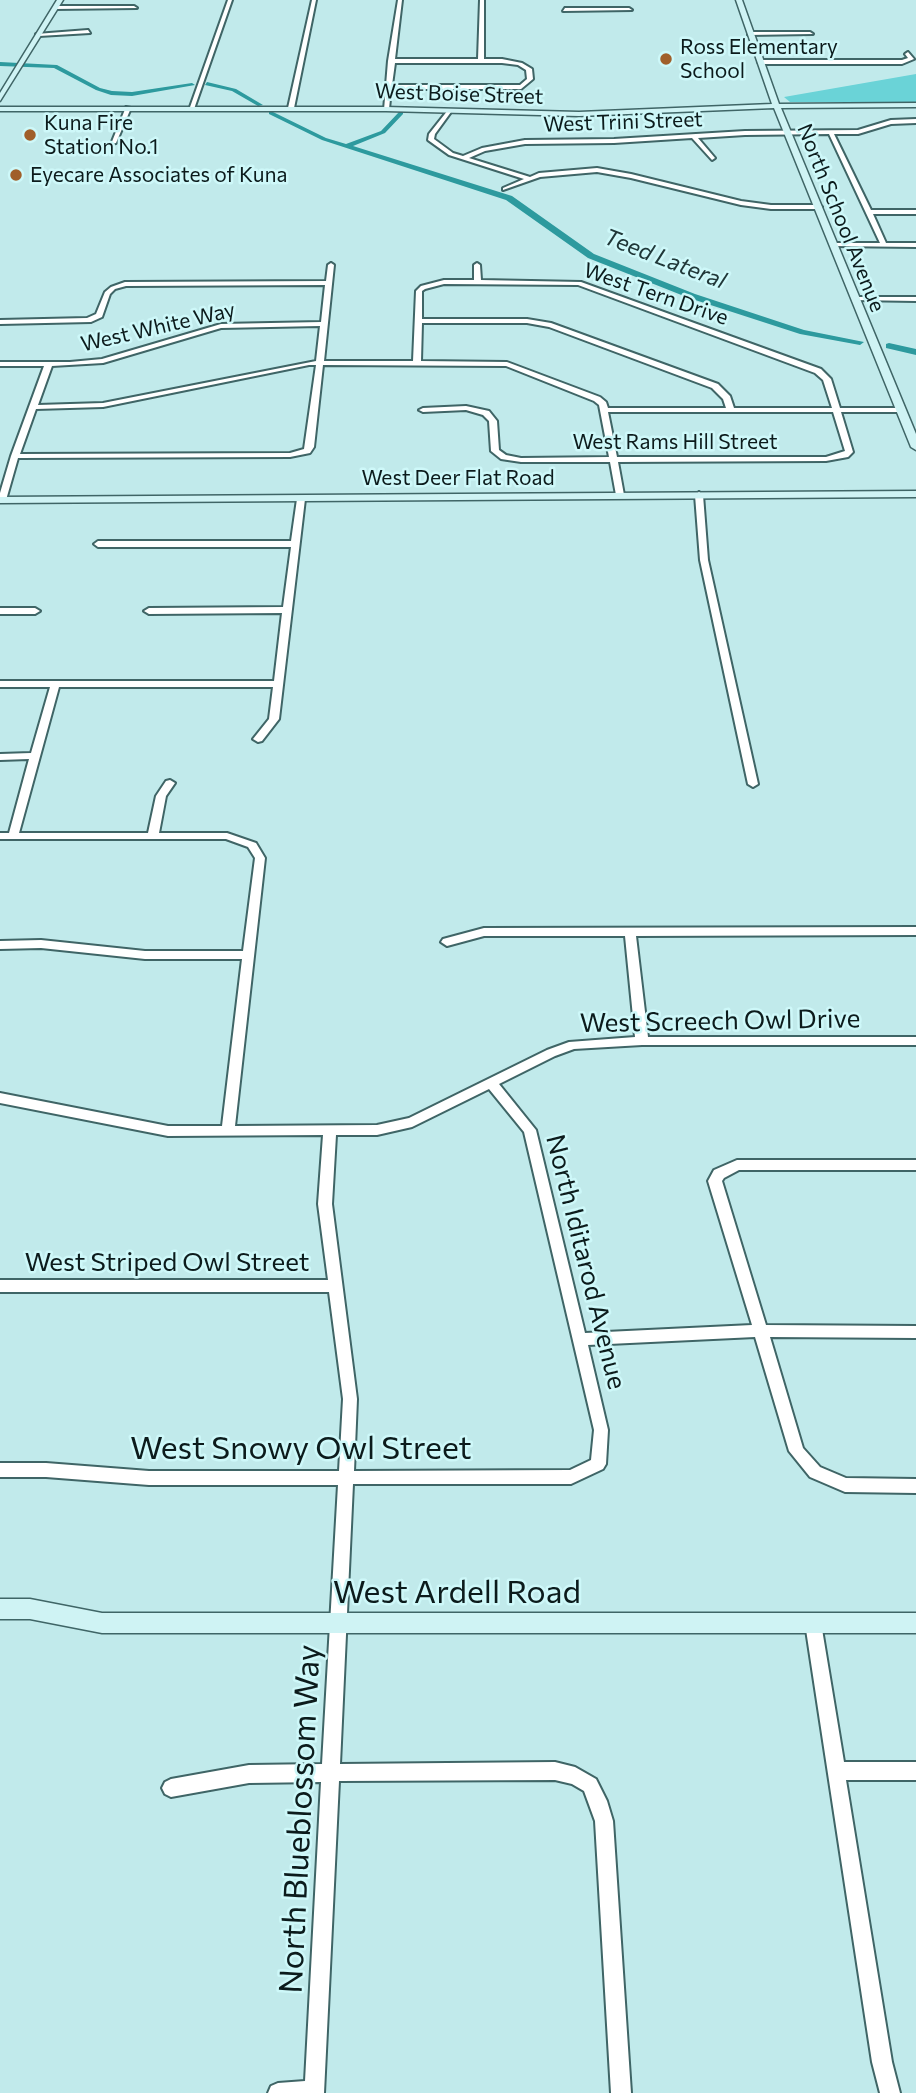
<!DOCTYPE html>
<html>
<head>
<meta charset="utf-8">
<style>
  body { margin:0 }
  canvas { display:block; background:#c1eaeb }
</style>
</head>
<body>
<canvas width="916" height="2093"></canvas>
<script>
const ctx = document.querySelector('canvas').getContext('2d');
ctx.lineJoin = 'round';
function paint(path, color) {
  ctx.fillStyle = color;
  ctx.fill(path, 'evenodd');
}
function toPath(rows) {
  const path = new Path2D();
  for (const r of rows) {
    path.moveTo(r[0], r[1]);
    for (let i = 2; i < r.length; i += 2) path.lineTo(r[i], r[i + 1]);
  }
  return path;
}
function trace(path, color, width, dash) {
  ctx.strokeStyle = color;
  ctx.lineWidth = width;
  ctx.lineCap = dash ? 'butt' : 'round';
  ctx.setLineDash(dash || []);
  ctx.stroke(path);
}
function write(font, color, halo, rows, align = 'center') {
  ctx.font = font + ' Commissioner,sans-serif';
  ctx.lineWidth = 5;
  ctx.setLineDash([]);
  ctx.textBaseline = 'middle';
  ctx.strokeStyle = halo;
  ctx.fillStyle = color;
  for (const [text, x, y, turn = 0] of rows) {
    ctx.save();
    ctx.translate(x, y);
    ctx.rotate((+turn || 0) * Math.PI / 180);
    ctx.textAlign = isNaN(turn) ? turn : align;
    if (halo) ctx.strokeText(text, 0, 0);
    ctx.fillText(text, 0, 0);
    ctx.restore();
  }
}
paint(toPath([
  [916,74,916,102,790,102,784,97]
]), '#6ad3d7');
paint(toPath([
  [0,62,57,65,100,88,112,91,132,92,192,83,195,85,132,96,111,95,96,90,54,68,0,66,0,62],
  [207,82,236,89,263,105,258,106,232,91,205,85,207,82],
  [269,112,273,112,326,138,346,144,381,131,399,112,403,112,403,114,385,133,353,146,512,196,594,254,695,294,804,330,864,342,860,345,800,334,689,298,588,258,506,200,322,140,269,114,269,112],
  [889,343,916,349,916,355,886,348,886,344,889,343]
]), '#2d9a9e');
const street = toPath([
  [228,0,232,0,194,109,189,110,228,0],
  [312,0,316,0,294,108,291,110,288,108,312,0],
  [398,0,402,0,395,59,478,59,480,0,484,0,484,59,502,59,522,63,532,69,533,79,521,89,391,89,389,109,384,110,388,61,398,0],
  [395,63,502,63,518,65,526,70,527,79,520,85,392,85,395,63],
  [56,6,134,6,137,8,54,9,56,6],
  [565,8,629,8,632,10,563,11,565,8],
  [88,30,90,33,39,36,36,34,88,30],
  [750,32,810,32,813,34,748,35,750,32],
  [908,52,914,59,902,64,761,64,758,62,761,60,902,60,908,58,905,54,908,52],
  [126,107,131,108,116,143,111,144,126,107],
  [448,110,451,112,435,134,434,139,453,153,463,156,482,148,525,140,614,139,745,131,858,130,891,120,916,119,916,123,891,124,858,134,834,134,871,210,916,210,916,214,873,214,886,243,916,243,916,247,833,246,832,245,835,243,880,243,829,134,745,135,698,138,715,158,712,160,692,138,614,143,525,144,485,151,469,158,530,177,539,173,597,168,631,174,741,201,771,205,819,205,822,207,819,209,771,209,741,205,631,178,597,172,540,177,503,190,503,188,524,179,449,155,428,140,429,134,448,110],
  [331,263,334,265,324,361,413,361,416,291,421,286,444,280,474,280,474,265,477,263,480,265,481,280,581,282,821,369,831,379,840,408,901,408,905,410,901,412,841,412,853,452,848,457,826,461,618,462,624,495,620,498,616,495,610,462,521,462,501,459,491,451,489,421,483,415,466,410,423,412,419,410,423,408,466,406,489,411,497,421,499,450,506,455,521,458,609,457,599,405,594,401,506,366,323,365,314,447,310,453,290,457,18,458,6,500,0,502,0,493,11,456,44,366,0,366,0,362,70,362,102,359,221,324,321,322,325,285,126,286,115,289,110,294,102,317,91,322,0,324,0,320,87,318,96,314,105,292,111,287,125,282,326,281,328,265,331,263],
  [444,284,578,285,815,373,823,380,832,408,734,408,730,396,718,384,551,323,527,319,422,319,422,291,425,289,444,284],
  [422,323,527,323,549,327,712,388,723,399,726,408,608,408,606,402,600,397,507,362,421,361,422,323],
  [320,326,316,361,103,403,38,405,52,366,103,363,221,328,320,326],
  [309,365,316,365,304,449,290,453,20,454,36,409,103,407,309,365],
  [608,412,833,412,845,451,826,457,617,457,608,412],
  [855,297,916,297,916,301,853,300,853,298,855,297],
  [699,492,703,495,708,560,758,784,753,787,748,784,700,560,695,495,699,492],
  [301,496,305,499,279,719,262,741,258,742,253,739,269,719,273,687,59,687,19,833,148,833,156,796,166,781,170,780,175,783,166,796,159,833,227,833,256,843,265,858,235,1126,377,1125,409,1118,547,1050,569,1042,635,1037,625,936,484,936,447,946,441,942,443,939,484,928,916,927,916,935,636,936,648,1037,916,1037,916,1045,642,1045,574,1049,555,1056,499,1084,536,1130,585,1333,752,1325,708,1181,714,1170,737,1160,916,1160,916,1170,739,1170,724,1178,722,1181,766,1325,916,1326,916,1338,770,1337,803,1448,820,1467,846,1478,916,1479,916,1493,845,1492,810,1477,789,1451,755,1337,588,1345,608,1430,606,1464,603,1469,571,1484,353,1484,340,1764,555,1762,575,1767,596,1779,607,1801,613,1821,631,2093,611,2093,595,1821,584,1791,572,1784,555,1780,339,1781,324,2093,268,2093,271,2086,278,2083,305,2081,321,1782,249,1783,171,1797,165,1794,162,1788,165,1782,171,1779,249,1765,322,1764,338,1485,149,1485,46,1477,0,1477,0,1463,46,1463,149,1471,339,1471,343,1399,329,1292,0,1292,0,1280,328,1280,318,1204,323,1135,168,1136,0,1103,0,1093,168,1126,222,1126,242,959,145,959,41,948,0,949,0,941,41,940,145,951,243,951,255,858,248,847,226,839,0,839,0,833,9,833,29,759,0,760,0,754,31,753,50,687,0,687,0,681,274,681,282,613,149,614,144,611,149,608,283,607,291,547,98,547,94,544,98,541,291,541,297,499,301,496],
  [489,1089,524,1132,594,1430,591,1460,570,1470,354,1471,357,1399,332,1204,336,1135,377,1135,412,1127,489,1089],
  [0,608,35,608,40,611,35,614,0,614,0,608],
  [813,1615,819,1617,821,1623,844,1762,916,1762,916,1780,846,1780,892,2062,900,2093,880,2093,872,2062,805,1623,807,1617,813,1615]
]);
const secondary = toPath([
  [57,0,63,0,0,101,0,93,57,0],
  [736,0,742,0,779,104,916,103,916,107,781,108,916,434,916,450,911,447,774,108,579,116,386,111,0,111,0,107,386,107,579,112,772,104,736,0],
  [916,491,916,497,0,503,0,497,916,491],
  [0,1599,30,1599,102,1613,916,1613,916,1633,102,1633,30,1619,0,1619,0,1599]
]);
trace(street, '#3f6566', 4);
trace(secondary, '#3f6566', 3);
paint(street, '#fff');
paint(secondary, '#cff3f4');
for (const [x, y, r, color] of [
  [666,59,7,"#a05f2a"],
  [30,135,7,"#a05f2a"],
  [16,175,7,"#a05f2a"]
]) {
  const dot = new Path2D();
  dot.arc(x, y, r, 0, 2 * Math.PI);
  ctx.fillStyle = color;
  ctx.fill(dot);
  trace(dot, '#cef8f9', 2.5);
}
write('21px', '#0c1b1c', '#cef8f9', [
  ["Ross Elementary",680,47],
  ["School",680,71],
  ["Kuna Fire",44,123],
  ["Station No.1",44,147],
  ["Eyecare Associates of Kuna",30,175]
], 'left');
write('21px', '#0c1b1c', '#cef8f9', [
  ["West Boise Street",459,94,2],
  ["West Trini Street",623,122,-2],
  ["North School Avenue",841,218,68],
  ["West Tern Drive",656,294,19],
  ["West White Way",158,327,-13],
  ["West Rams Hill Street",675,442],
  ["West Deer Flat Road",458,478]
]);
write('italic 23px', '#203738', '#cef8f9', [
  ["Teed Lateral",665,259,21]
]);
write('26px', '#0c1b1c', '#cef8f9', [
  ["West Screech Owl Drive",720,1021,-1],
  ["West Striped Owl Street",167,1262],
  ["North Iditarod Avenue",586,1262,76]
]);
write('32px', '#0c1b1c', '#cef8f9', [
  ["West Snowy Owl Street",301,1448],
  ["West Ardell Road",457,1592],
  ["North Blueblossom Way",300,1819,-87]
]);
</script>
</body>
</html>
